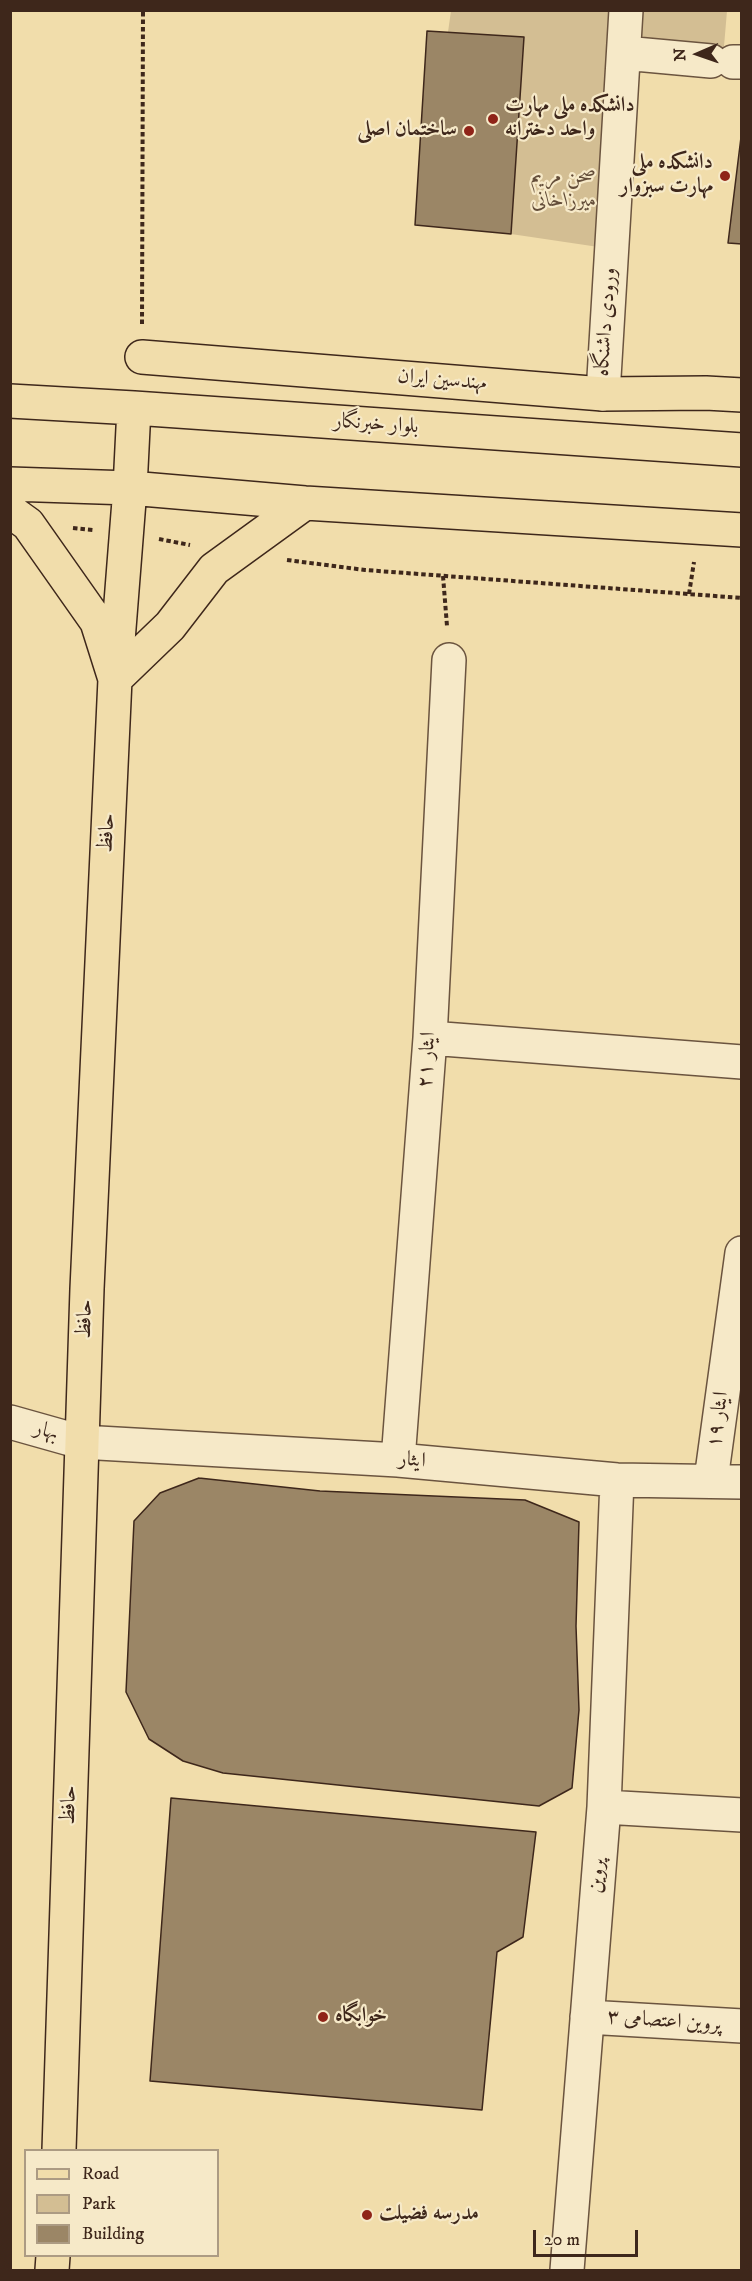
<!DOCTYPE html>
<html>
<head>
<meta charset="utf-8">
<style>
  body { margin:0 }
  #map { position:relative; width:752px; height:2281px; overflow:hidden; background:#f1ddab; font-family:"IM FELL DW Pica",serif }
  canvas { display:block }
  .frame { position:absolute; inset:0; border:12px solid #3e271b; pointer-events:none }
  .legend { position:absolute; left:24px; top:2149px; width:195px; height:108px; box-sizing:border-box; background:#f6e9c8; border:2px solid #ac9b83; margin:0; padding:8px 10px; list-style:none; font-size:18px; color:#3e271b }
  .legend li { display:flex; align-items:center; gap:12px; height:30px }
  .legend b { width:30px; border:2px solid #ac9b83 }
  .north { position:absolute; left:668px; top:24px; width:60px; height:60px; -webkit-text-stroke:4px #f6e9c8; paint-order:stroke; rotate:268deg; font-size:16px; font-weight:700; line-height:24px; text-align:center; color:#3e271b }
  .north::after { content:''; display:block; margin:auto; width:21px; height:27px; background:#3e271b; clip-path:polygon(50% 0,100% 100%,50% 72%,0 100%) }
  .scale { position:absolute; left:533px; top:2230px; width:105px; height:27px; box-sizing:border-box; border:3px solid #3e271b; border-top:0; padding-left:8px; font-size:18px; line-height:21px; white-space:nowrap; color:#3e271b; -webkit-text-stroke:4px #f6e9c8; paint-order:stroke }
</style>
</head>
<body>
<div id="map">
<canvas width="752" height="2281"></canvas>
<div class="frame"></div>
<ul class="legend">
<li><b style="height:8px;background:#f1ddab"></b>Road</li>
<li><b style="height:16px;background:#d3be93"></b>Park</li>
<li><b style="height:16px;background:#9b8666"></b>Building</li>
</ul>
<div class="north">N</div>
<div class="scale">20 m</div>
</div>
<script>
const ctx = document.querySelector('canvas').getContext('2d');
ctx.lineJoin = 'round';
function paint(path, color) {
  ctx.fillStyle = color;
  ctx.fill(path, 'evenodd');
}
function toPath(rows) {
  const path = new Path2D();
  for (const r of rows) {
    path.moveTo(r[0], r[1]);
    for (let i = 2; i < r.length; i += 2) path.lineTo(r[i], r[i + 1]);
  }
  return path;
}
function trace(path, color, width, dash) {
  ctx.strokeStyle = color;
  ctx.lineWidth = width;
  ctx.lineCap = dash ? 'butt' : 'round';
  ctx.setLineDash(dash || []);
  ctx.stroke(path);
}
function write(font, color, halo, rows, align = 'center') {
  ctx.font = font + ' "IM FELL DW Pica",Amiri,serif';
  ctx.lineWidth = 4.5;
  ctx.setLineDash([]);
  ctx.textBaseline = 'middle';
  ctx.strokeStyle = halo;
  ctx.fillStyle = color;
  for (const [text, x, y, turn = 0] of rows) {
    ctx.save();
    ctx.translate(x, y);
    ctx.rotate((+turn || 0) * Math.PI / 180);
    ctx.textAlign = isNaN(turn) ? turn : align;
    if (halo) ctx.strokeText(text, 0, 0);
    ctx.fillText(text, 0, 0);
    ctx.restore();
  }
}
paint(toPath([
  [451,11,727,11,723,58,624,54,612,249,511,234,448,32]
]), '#d3be93');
const building = toPath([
  [427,31,524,37,511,234,415,225,427,31],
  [742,129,742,244,728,243,742,129],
  [199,1478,320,1491,525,1500,579,1522,576,1626,579,1710,572,1788,539,1806,223,1773,183,1761,149,1739,126,1692,134,1521,160,1493,199,1478],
  [171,1798,536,1832,523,1937,497,1952,482,2110,150,2081,171,1798]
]);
paint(building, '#9b8666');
trace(building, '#3e271b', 1.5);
const minor = toPath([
  [624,53,711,61],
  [733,62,742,62],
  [603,394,626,10],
  [430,1038,742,1062],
  [10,1422,81,1442,398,1460,617,1480,742,1482],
  [398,1460,430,1038,449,660],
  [711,1480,742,1253],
  [604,1807,742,1815],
  [587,2017,742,2026],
  [567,2270,604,1807,617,1480]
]);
const major = toPath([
  [142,357,603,394,706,393,742,395],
  [10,401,134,408,742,450],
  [10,484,130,488,305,503,742,530],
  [10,511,28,524,97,622,115,679,170,626,214,569,305,503],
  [59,2150,87,1289,115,679,130,488,134,408],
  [52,2270,53,2256]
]);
trace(minor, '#6b543f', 36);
trace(major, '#3e271b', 36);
trace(toPath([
  [142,324,143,10],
  [73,528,93,530],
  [159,539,190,545],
  [287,560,365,570,742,598],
  [443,576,447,626],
  [689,594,694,562]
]), '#3e271b', 4, [4.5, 3]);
trace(minor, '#f6e9c8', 33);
trace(major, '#f1ddab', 33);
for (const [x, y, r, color] of [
  [493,119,6,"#8f2418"],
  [469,131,6,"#8f2418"],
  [725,176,6,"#8f2418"],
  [323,2017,6,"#8f2418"],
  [367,2215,6,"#8f2418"]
]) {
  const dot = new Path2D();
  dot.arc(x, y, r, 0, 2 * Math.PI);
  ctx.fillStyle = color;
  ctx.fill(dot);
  trace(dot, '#f6e9c8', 2);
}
write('bold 21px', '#3e271b', '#f6e9c8', [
  ["دانشکده ملی مهارت",505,107],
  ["واحد دخترانه",505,131],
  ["ساختمان اصلی",457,131,"right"],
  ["دانشکده ملی",713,164,"right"],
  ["مهارت سبزوار",713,188,"right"],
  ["خوابگاه",335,2017],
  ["مدرسه فضیلت",379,2215]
], 'left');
write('italic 21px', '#634d39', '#f6e9c8', [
  ["صحن مریم",564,178],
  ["میرزاخانی",564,202]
]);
write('21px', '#3e271b', '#f6e9c8', [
  ["ورودی داشنگاه",607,322,-86],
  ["مهندسین ایران",442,381,5],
  ["بلوار خبرنگار",376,425,4],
  ["حافظ",108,833,-87],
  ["ایثار ۲۱",428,1060,-86],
  ["حافظ",86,1319,-88],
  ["ایثار ۱۹",719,1420,-82],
  ["بهار",46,1432,16],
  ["ایثار",412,1461,5],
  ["حافظ",70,1805,-88],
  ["پروین",598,1876,-85],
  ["پروین اعتصامی ۳",664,2022,4]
]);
</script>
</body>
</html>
